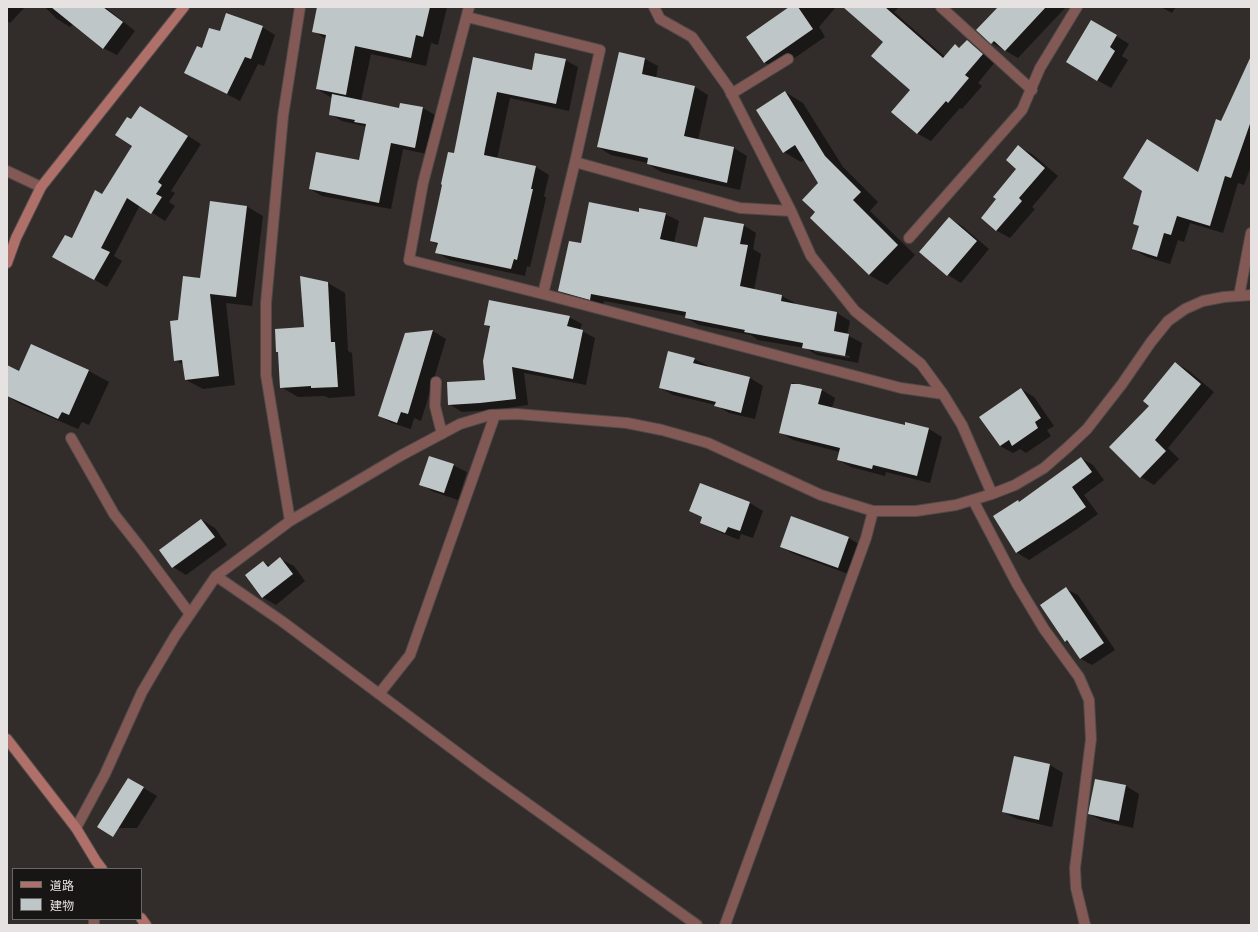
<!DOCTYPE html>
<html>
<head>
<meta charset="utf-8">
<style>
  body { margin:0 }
  #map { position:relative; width:1258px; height:932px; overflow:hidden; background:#322c2b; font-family:"PT Sans","Noto Sans JP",sans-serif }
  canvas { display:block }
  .frame { position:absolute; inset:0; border:8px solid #e6e2e1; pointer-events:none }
  .legend { position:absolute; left:12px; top:868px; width:130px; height:52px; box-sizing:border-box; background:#181515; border:1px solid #6a6767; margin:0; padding:5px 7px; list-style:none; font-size:12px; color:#e6e2e1 }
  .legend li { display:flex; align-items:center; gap:8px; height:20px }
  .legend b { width:20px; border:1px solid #6a6767 }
</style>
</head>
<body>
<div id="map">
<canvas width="1258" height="932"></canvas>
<div class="frame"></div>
<ul class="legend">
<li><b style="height:5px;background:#b0706a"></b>道路</li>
<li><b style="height:11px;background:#bec6c7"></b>建物</li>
</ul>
</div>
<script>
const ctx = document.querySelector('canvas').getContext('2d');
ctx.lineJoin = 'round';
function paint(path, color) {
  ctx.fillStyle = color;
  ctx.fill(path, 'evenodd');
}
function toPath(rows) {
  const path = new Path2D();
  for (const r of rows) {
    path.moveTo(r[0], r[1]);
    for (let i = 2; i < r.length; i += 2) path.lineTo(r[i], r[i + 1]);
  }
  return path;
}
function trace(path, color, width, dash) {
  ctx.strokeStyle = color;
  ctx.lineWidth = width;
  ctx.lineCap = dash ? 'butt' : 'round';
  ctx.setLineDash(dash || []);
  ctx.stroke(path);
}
paint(toPath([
  [7,7,25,7,10,23,7,21],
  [45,7,105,7,135,31,117,55,103,48,73,24,70,27,57,19],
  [318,7,447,7,438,45,431,43,426,66,371,54,361,101,400,110,401,104,423,108,435,115,427,154,403,149,391,209,322,196,310,189,360,161,366,127,364,126,342,121,330,114,332,98,317,89,326,39,313,31],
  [791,7,836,7,819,27,825,37,777,70,764,62],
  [845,7,899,7,894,12,945,57,955,45,960,48,967,41,980,48,995,62,978,83,982,86,962,109,960,108,931,141,918,134,892,111,911,90,885,42],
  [999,7,1066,7,1018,58,992,43],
  [1161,7,1176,7,1172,13],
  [262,27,275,35,264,66,258,64,240,101,186,73,202,50,221,32],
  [1105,29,1129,44,1122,56,1128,60,1111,88,1097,80],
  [619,53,645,59,658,66,656,78,695,87,708,95,698,140,734,148,747,156,740,190,661,172,648,164,648,163,611,155,598,147],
  [474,58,533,71,565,60,578,67,569,111,510,98,497,159,536,167,549,175,544,196,546,198,530,267,527,266,525,276,450,260,437,253,438,245,431,241,454,155],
  [1251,76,1251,166,1244,185,1238,183,1223,233,1190,223,1184,242,1178,240,1170,264,1147,257,1133,249,1140,227,1134,223,1199,173,1221,122],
  [785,92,803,103,843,167,878,202,870,211,915,255,887,285,869,275,816,212,819,184,805,160,801,162,784,152],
  [154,115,201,144,171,191,175,193,169,202,175,206,165,221,140,205,114,256,122,261,107,287,54,256,73,240,134,146,131,120],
  [1019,147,1032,154,1058,176,1032,207,1035,209,1010,238,997,231,982,218,997,199,1017,169],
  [246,206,263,216,252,306,226,303,235,385,203,389,186,380,184,365,175,360,179,321,201,279],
  [639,213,665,214,679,221,674,243,698,248,743,225,756,233,753,249,761,254,754,290,782,296,795,303,795,305,837,313,850,321,847,335,862,343,858,363,817,355,805,348,758,340,751,335,699,325,686,318,686,316,604,301,603,306,573,299,560,291,582,244],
  [813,349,850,356,849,358,815,352],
  [949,218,962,226,989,249,961,283,948,275,920,252],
  [328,283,345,293,348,351,352,353,355,396,329,398,325,396,298,397,281,387,279,353,277,352,305,328],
  [569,317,582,324,580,330,595,338,586,385,524,373,528,405,493,410,462,412,449,404,487,381,491,328,485,325],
  [433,331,446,339,421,421,414,418,411,429,392,423,379,416,406,334],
  [32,345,89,371,109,382,89,425,82,422,78,429,20,404,7,396,7,377,20,373],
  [694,359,708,366,707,368,750,378,763,386,755,419,729,413,716,405,673,395,660,388],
  [1176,363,1189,371,1214,392,1168,448,1179,459,1154,485,1141,477,1110,447,1150,406],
  [792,383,822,390,835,398,832,408,906,426,929,429,942,437,930,483,886,472,885,476,851,467,838,460,840,452,793,440,780,432],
  [1021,389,1034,397,1054,426,1047,430,1051,436,1026,453,1020,449,1013,453,1000,446],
  [1081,458,1093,465,1104,480,1084,495,1098,514,1077,529,1029,560,1016,552,1020,503],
  [453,465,467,472,458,500,434,492,420,484],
  [700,485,750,503,763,511,753,538,741,534,739,540,715,530,701,523,703,518,690,511],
  [792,518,849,538,862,546,851,575,794,554,781,547],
  [202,520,215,528,227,545,186,575,173,567],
  [280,559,294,566,305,581,276,605,262,597,263,562,270,566],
  [1066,589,1078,595,1115,650,1092,665,1081,659,1072,645,1065,641],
  [1014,758,1050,765,1063,773,1052,827,1017,819,1003,812],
  [1096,780,1126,786,1139,794,1133,828,1103,821,1089,814],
  [142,787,157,796,137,828,116,828]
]), '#0007');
paint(toPath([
  [51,7,103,7,123,22,103,49],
  [317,7,430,7,423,37,416,35,411,58,355,46,346,95,316,89,326,35,312,32],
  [789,7,798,7,813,29,764,63,746,37],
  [843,7,885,7,943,58,955,44,959,48,967,40,983,54,965,75,969,78,948,103,946,101,917,134,891,112,910,90,871,56,883,42],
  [998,7,1046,7,1005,51,994,41,991,44,976,30],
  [226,13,263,26,251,59,245,57,227,94,184,73,197,46,202,48,209,28,220,31],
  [1091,20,1117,35,1110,47,1115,51,1097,81,1066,62],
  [619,52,645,58,642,74,695,86,684,136,734,147,727,183,647,164,648,158,597,147],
  [535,53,566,59,556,104,497,92,485,149,484,155,536,166,531,189,533,189,517,260,514,259,511,269,435,253,438,243,430,241,442,185,441,184,448,152,454,153,473,57,532,70],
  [1251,56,1251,121,1231,178,1225,176,1210,226,1177,216,1171,235,1164,233,1157,257,1132,249,1139,226,1133,224,1142,191,1123,178,1147,139,1198,172,1216,119,1221,121],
  [785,91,825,156,861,192,853,200,898,245,869,275,810,218,815,212,802,200,818,183,795,145,783,153,756,110],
  [332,94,399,108,400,103,423,107,415,148,391,143,379,203,309,189,316,152,359,160,366,124,354,122,355,120,329,115],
  [140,106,188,136,158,182,162,185,156,194,162,197,151,214,127,198,101,248,110,252,94,280,52,257,65,235,72,238,95,190,102,194,132,146,115,135,127,117,131,119],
  [1018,145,1045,168,1019,198,1022,201,996,231,981,218,996,199,993,197,1016,169,1006,160],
  [210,201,247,206,236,297,210,294,219,376,185,380,182,360,174,361,170,321,178,320,183,276,200,278],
  [589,202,639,212,639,208,666,213,660,239,697,247,704,217,744,224,740,244,748,245,740,286,782,295,781,301,837,312,834,331,849,334,845,356,802,348,803,343,744,332,745,330,685,318,686,312,591,294,590,300,558,291,569,241,581,243],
  [949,217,977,241,947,276,919,252],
  [300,276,328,282,331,342,335,342,338,387,311,388,311,386,280,388,278,352,276,352,275,329,304,327],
  [489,300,570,316,567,326,583,330,573,379,512,367,516,399,480,403,448,405,447,382,485,380,483,361,490,326,484,325],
  [433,330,408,414,401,412,397,423,378,416,405,333],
  [31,344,89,370,69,415,62,412,58,419,7,396,7,365,19,371],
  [668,351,695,358,693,363,750,377,741,413,714,406,716,402,659,388],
  [1175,362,1201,384,1155,440,1166,451,1140,478,1109,447,1149,406,1143,401],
  [791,384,799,384,822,389,818,404,905,425,905,422,929,428,917,476,873,465,872,469,837,460,840,448,779,433],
  [1021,388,1041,418,1035,422,1038,428,1012,446,1009,440,1000,446,979,417],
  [429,456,454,464,444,493,419,485],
  [1081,457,1092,472,1072,487,1086,507,1064,522,1016,553,993,516,1018,500,1019,502],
  [700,483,750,502,740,531,728,527,725,533,700,523,702,517,689,511],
  [791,516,849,537,838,568,780,547],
  [201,519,215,537,172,568,159,550],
  [280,557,293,574,262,598,245,575,263,561,268,567],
  [1066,587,1104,643,1080,659,1067,640,1065,642,1040,605],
  [1014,756,1050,764,1039,820,1002,812],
  [128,778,144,787,113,837,97,827],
  [1095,779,1126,785,1119,821,1088,814]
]), '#bec6c7');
const street = toPath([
  [469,7,423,183,409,260,543,294,901,388,943,394],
  [654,7,660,19,692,37,728,87,791,211,811,256,855,311,921,364,943,394,962,425,992,494],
  [941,7,1032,90],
  [467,17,600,50,575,162,543,294],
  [731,94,788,59],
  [575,162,740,208,791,211],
  [7,171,41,187],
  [909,238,1022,110,1040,68,1077,7],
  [1239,296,1251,233],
  [436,382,435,406,442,434],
  [71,438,114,514,140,547,190,614],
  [973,500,1017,584,1044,629,1079,677,1089,700,1091,739,1075,868,1076,888,1085,925],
  [290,521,266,375,266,303,283,116,300,7],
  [216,576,283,622,486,774,697,925],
  [379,694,410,655,495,415],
  [76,828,105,774,142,692,175,636,216,576,290,521,400,456,460,424,490,415,517,414,627,423,662,430,708,443,821,495,873,511,916,511,956,505,992,494,1015,485,1044,468,1068,447,1087,429,1122,384,1151,342,1168,321,1185,309,1203,301,1224,297,1251,295],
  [94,919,94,925],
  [725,925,866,538,873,511]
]);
const secondary = toPath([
  [7,263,16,238,41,187,184,7],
  [7,739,76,828,96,861,102,869],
  [141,918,146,925]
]);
trace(street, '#4f4948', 12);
trace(secondary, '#4f4948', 12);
trace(street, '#825955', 10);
trace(secondary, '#b0706a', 10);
</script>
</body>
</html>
